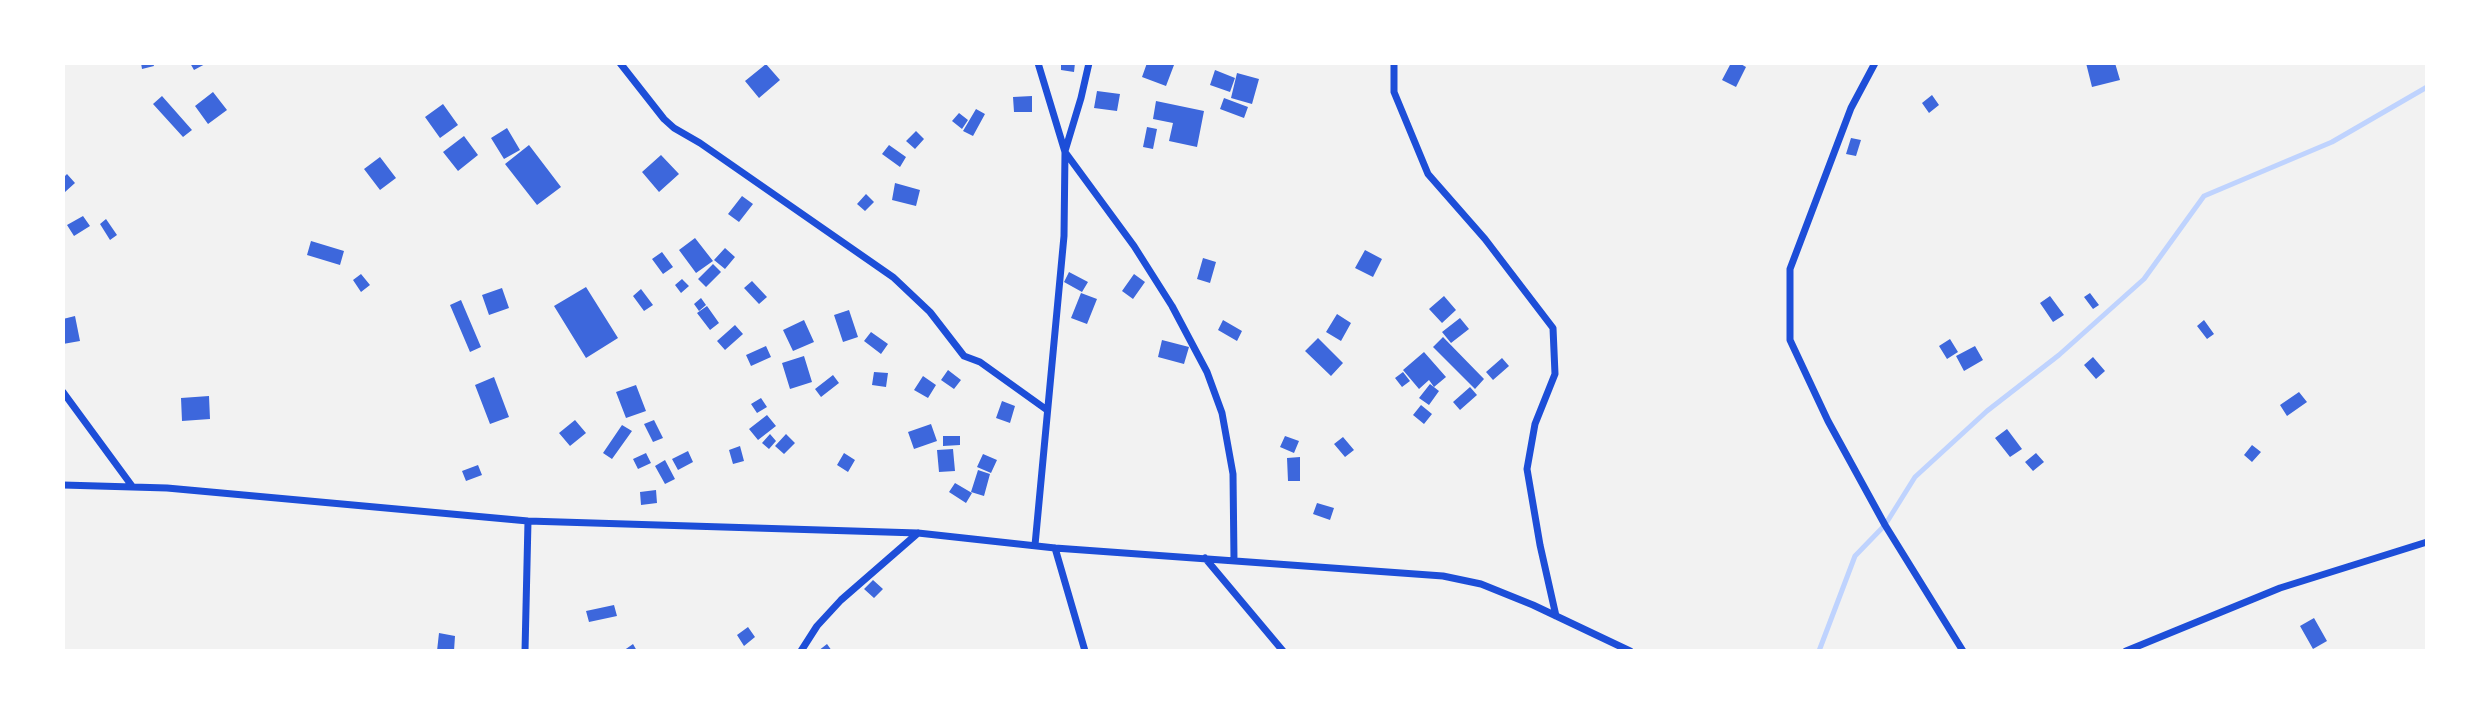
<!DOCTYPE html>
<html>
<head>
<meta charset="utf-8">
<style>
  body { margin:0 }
  #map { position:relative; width:2490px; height:714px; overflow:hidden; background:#f2f2f2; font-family:"Sofia Sans Condensed",sans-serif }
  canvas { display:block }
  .frame { position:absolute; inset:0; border:65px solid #fff; pointer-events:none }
</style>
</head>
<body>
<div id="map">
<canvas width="2490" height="714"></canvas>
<div class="frame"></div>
</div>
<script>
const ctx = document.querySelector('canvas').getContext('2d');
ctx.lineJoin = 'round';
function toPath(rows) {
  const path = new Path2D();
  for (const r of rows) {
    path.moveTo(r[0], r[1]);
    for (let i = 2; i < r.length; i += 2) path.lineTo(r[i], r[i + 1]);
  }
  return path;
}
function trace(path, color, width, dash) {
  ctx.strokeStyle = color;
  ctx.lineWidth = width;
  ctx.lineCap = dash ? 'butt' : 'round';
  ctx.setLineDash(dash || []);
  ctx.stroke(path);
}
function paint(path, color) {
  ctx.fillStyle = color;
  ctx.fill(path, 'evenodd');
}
trace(toPath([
  [1819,651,1855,556,1885,525,1915,477,1987,411,2059,355,2144,279,2204,196,2332,142,2427,87]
]), '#bfd3fe', 5);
paint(toPath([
  [141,63,153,63,154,66,142,69],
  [190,63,207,63,194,70],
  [1061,63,1075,63,1074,72,1061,70],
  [1147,63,1174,65,1166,86,1142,77],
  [1731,63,1739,63,1746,67,1736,87,1722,80],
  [2086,63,2115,63,2120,80,2092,87],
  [766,64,780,80,759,98,745,81],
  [1215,70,1235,78,1230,92,1210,85],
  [1237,73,1259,79,1252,104,1231,98],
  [1097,91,1120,94,1117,111,1094,108],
  [213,92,227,110,208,124,195,106],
  [1932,95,1939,105,1929,113,1922,103],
  [162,96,192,130,183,137,153,104],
  [1032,96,1032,112,1014,112,1013,97],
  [1224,98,1248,107,1244,118,1220,109],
  [1156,101,1204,111,1197,147,1169,141,1173,123,1153,119],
  [443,104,458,125,440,138,425,117],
  [976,109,985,114,973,136,963,131],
  [959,113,968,120,962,129,952,121],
  [1147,127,1157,129,1153,149,1143,147],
  [507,128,520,150,504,159,491,138],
  [916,131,924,139,915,149,906,141],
  [464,136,478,155,458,171,443,152],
  [1851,138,1861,140,1856,156,1846,154],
  [529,145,561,187,537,205,505,164],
  [889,145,906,157,900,167,882,154],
  [661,155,679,174,659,192,642,172],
  [380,157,396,178,380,190,364,169],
  [67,174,75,183,65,192,63,189,63,178],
  [895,183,920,190,916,206,892,200],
  [866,194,874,202,865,211,857,204],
  [742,196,753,204,739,222,728,214],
  [83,216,90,226,74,236,67,225],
  [106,219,117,235,110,240,100,224],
  [695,238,713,261,696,273,679,250],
  [311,241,344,251,340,265,307,255],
  [725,248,735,257,725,269,714,260],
  [1365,250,1382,259,1373,277,1355,268],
  [662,252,673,267,663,274,652,259],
  [1203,258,1216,262,1210,283,1197,279],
  [713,264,721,272,706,287,698,279],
  [1069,272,1088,282,1082,292,1064,282],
  [361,274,370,285,361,292,353,280],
  [1134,274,1145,282,1133,299,1122,291],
  [682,279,689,286,681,293,675,285],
  [752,281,767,297,759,304,744,288],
  [586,287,618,338,586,358,554,306],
  [502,288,509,308,489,315,482,295],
  [641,289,653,305,644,311,633,296],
  [1081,293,1097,299,1087,324,1071,318],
  [2090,293,2099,305,2093,309,2084,297],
  [1444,296,1456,310,1442,323,1429,309],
  [2050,296,2064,315,2053,322,2040,303],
  [701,298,706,305,699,311,694,304],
  [461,300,481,347,470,352,450,305],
  [707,306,719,323,710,330,697,313],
  [849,310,858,337,843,342,834,315],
  [1337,314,1351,323,1341,341,1326,332],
  [75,316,80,341,63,344,63,319],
  [1460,318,1469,329,1451,343,1442,332],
  [804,320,814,342,793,351,783,330],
  [1223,320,1242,331,1237,341,1218,330],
  [2204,320,2214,334,2207,339,2197,326],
  [735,325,743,334,725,350,717,341],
  [871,332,888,344,881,354,864,341],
  [1443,337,1484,379,1475,389,1433,347],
  [1318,338,1343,363,1331,376,1305,351],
  [1950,339,1958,352,1947,359,1939,346],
  [1162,340,1189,347,1184,364,1158,357],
  [766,346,771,357,751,366,746,355],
  [1975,346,1983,360,1964,371,1956,356],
  [1424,352,1446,377,1434,387,1429,380,1419,389,1403,370],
  [804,356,812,382,790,389,782,363],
  [2093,357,2105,371,2096,379,2084,365],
  [1502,358,1509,366,1493,380,1486,372],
  [948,370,961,380,954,389,941,380],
  [874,372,888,373,886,387,872,385],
  [1403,372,1410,381,1402,387,1395,378],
  [833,375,839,383,821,397,815,389],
  [923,376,936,385,928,398,914,390],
  [494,377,509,417,490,424,475,385],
  [1430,384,1439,391,1429,405,1419,398],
  [636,385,646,411,626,418,616,392],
  [1470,387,1477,395,1460,410,1453,402],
  [2299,392,2307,402,2287,416,2280,405],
  [209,396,210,419,182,421,181,398],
  [761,398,767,407,757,413,751,404],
  [1002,401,1015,406,1010,423,996,418],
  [1421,405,1432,414,1424,424,1413,415],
  [767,415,776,426,758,440,749,429],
  [575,420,586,433,570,446,559,433],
  [654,420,663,438,653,442,644,424],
  [931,424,937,441,914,449,908,432],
  [622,425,632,431,612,459,603,453],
  [2007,429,2022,449,2010,457,1995,438],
  [770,434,776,441,769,449,762,443],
  [786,434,795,443,784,454,775,446],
  [943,436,960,436,960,445,943,446],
  [1285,436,1299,441,1294,453,1280,447],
  [1343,437,1354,450,1345,457,1334,444],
  [2252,445,2261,452,2252,462,2244,455],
  [740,446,744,461,733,464,729,450],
  [953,449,955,471,939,472,937,450],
  [688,451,693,462,678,470,672,459],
  [646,453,651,463,638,469,633,459],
  [844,453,855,460,848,472,837,465],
  [2036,453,2044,462,2033,471,2025,462],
  [983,454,997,460,991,473,977,467],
  [1300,457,1300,481,1288,481,1287,458],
  [665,460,675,479,665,484,655,466],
  [478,465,482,475,466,481,462,471],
  [978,470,990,474,984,496,971,492],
  [955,483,972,493,966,503,949,492],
  [656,490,657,503,641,505,640,492],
  [1317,503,1334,508,1330,520,1313,514],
  [873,580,883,589,874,598,864,589],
  [614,605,617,616,589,622,586,611],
  [2314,618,2327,641,2313,649,2300,626],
  [748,627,755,637,744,646,737,635],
  [439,633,455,636,454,651,437,651],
  [633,644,637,651,623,651],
  [827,644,832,651,818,651]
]), '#3d67dc');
trace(toPath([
  [620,63,664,119,674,128,700,143,893,277,930,312,964,356,980,362,1047,410],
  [1394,63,1394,92,1428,174,1485,239,1553,328,1555,374,1535,424,1527,469,1540,545,1556,616],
  [1875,63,1851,108,1790,269,1790,340,1828,421,1885,525,1963,651],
  [1065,151,1081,98,1089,63],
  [1065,152,1134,246,1172,306,1207,372,1222,413,1233,474,1234,560],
  [63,392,132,486],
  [63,485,167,488,528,521,918,533,1055,548,1443,576,1481,584,1533,605,1630,651],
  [1035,545,1064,236,1065,152,1038,63],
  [1055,548,1085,651],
  [1205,558,1283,651],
  [525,651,528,521],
  [801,651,817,626,841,600,918,533],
  [2126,651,2280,588,2427,542]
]), '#1d4ed8', 7);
</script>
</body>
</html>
